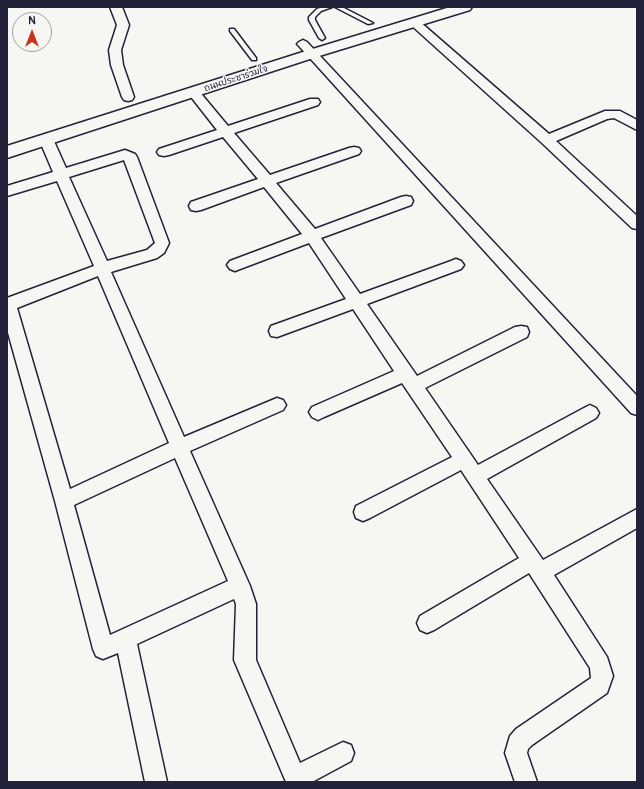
<!DOCTYPE html>
<html>
<head>
<meta charset="utf-8">
<style>
  body { margin:0 }
  #map { position:relative; width:644px; height:789px; overflow:hidden; background:#f6f6f2; font-family:Pangolin,sans-serif }
  canvas { display:block }
  .frame { position:absolute; inset:0; border:8px solid #22223b; pointer-events:none }
  .north { position:absolute; left:12px; top:12px; width:40px; height:40px; box-sizing:border-box; background:#f6f6f2; border:1px solid #a1a1a9; border-radius:50%; rotate:0deg; font-size:11px; font-weight:700; line-height:16px; text-align:center; color:#22223b }
  .north::after { content:''; display:block; margin:auto; width:14px; height:18px; background:#c8321e; clip-path:polygon(50% 0,100% 100%,50% 72%,0 100%) }
</style>
</head>
<body>
<div id="map">
<canvas width="644" height="789"></canvas>
<div class="frame"></div>
<div class="north">N</div>
</div>
<script>
const ctx = document.querySelector('canvas').getContext('2d');
ctx.lineJoin = 'round';
function toPath(rows) {
  const path = new Path2D();
  for (const r of rows) {
    path.moveTo(r[0], r[1]);
    for (let i = 2; i < r.length; i += 2) path.lineTo(r[i], r[i + 1]);
  }
  return path;
}
function trace(path, color, width, dash) {
  ctx.strokeStyle = color;
  ctx.lineWidth = width;
  ctx.lineCap = dash ? 'butt' : 'round';
  ctx.setLineDash(dash || []);
  ctx.stroke(path);
}
function paint(path, color) {
  ctx.fillStyle = color;
  ctx.fill(path, 'evenodd');
}
function write(font, color, halo, rows, align = 'center') {
  ctx.font = font + ' Pangolin,"Playpen Sans Thai",sans-serif';
  ctx.lineWidth = 3;
  ctx.setLineDash([]);
  ctx.textBaseline = 'middle';
  ctx.strokeStyle = halo;
  ctx.fillStyle = color;
  for (const [text, x, y, turn = 0] of rows) {
    ctx.save();
    ctx.translate(x, y);
    ctx.rotate((+turn || 0) * Math.PI / 180);
    ctx.textAlign = isNaN(turn) ? turn : align;
    if (halo) ctx.strokeText(text, 0, 0);
    ctx.fillText(text, 0, 0);
    ctx.restore();
  }
}
const lane = toPath([
  [323,7,332,7,321,11,315,17,315,20,325,38,322,40,319,38,309,20,309,17,317,9,323,7],
  [335,7,342,7,373,23,368,24,335,7],
  [230,29,234,29,256,58,256,60,252,60,230,31,230,29]
]);
const street = toPath([
  [110,7,122,7,129,25,121,50,123,65,134,97,132,100,128,101,124,100,122,97,111,65,109,50,117,25,110,7],
  [415,20,419,21,549,134,605,111,620,111,637,120,637,130,614,118,607,119,556,141,637,216,637,229,632,228,542,143,411,25,409,23,411,21,415,20],
  [303,40,307,42,637,396,637,415,631,413,299,46,297,44,299,42,303,40],
  [194,89,198,90,228,126,310,99,318,99,320,102,318,105,234,133,270,175,349,148,354,147,359,148,361,151,359,154,276,183,315,229,401,197,406,196,411,197,413,201,411,205,321,238,360,294,451,261,456,259,461,261,464,265,461,269,367,304,417,376,515,327,521,326,527,327,529,332,527,337,425,388,478,465,584,408,590,405,596,408,599,413,596,418,487,479,543,560,637,509,637,528,554,575,607,657,613,676,607,693,532,745,528,749,527,753,537,782,515,782,505,753,510,736,516,729,591,678,590,668,529,573,434,630,427,633,420,630,417,623,420,616,519,558,461,470,370,518,363,521,356,518,354,512,356,506,452,457,402,383,324,417,318,420,312,417,309,412,312,407,394,371,353,309,277,337,271,336,269,331,271,326,346,299,309,243,240,269,235,271,230,269,227,265,230,261,302,234,264,187,201,210,196,211,191,210,189,206,191,202,258,179,223,137,169,155,164,156,159,155,157,152,159,149,217,130,188,93,190,90,194,89],
  [46,135,51,136,53,139,66,168,125,150,135,154,137,157,169,243,164,253,157,258,111,272,184,437,277,398,283,400,286,405,283,410,190,451,250,586,256,604,256,660,300,763,343,742,351,745,354,753,351,761,312,782,286,782,234,660,236,604,234,599,137,644,167,782,145,782,118,653,103,659,96,656,93,649,55,501,7,329,7,298,94,266,57,181,7,196,7,186,53,172,39,139,41,136,46,135],
  [124,160,155,243,147,250,107,261,69,177,124,160],
  [98,276,169,443,70,489,17,308,98,276],
  [175,458,228,581,110,635,74,505,175,458]
]);
const secondary = toPath([
  [450,7,472,7,470,10,316,57,7,158,7,146,306,51,450,7]
]);
trace(lane, '#22223b', 3);
trace(street, '#22223b', 3);
trace(secondary, '#22223b', 3);
paint(lane, '#f6f6f2');
paint(street, '#f6f6f2');
paint(secondary, '#f6f6f2');
write('9px', '#22223b', '#f6f6f2', [
  ["ถนนประชาร่วมใจ",236,79,-18]
]);
</script>
</body>
</html>
